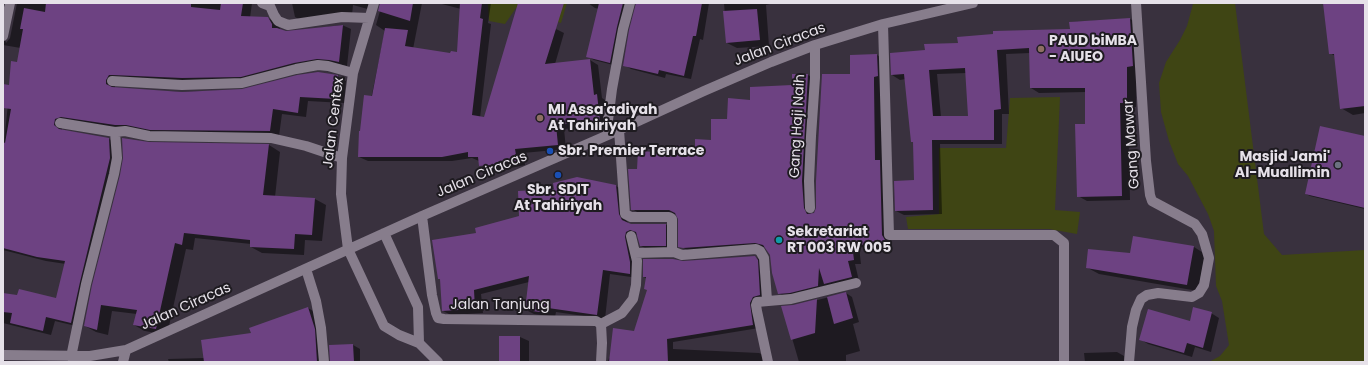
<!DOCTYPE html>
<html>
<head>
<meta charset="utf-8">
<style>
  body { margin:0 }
  #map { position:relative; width:1368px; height:365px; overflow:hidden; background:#39313e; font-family:Poppins,sans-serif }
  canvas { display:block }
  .frame { position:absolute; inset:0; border:4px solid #e6e1e9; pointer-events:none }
</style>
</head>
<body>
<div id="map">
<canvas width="1368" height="365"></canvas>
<div class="frame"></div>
</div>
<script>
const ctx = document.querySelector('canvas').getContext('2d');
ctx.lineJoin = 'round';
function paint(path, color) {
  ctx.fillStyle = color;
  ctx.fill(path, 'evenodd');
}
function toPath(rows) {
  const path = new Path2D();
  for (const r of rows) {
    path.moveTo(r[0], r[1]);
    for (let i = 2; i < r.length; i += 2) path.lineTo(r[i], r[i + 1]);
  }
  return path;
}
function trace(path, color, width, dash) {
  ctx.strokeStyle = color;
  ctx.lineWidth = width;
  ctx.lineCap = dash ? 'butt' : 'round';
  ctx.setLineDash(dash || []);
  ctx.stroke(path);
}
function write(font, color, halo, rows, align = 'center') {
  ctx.font = font + ' Poppins,sans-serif';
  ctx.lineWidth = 4;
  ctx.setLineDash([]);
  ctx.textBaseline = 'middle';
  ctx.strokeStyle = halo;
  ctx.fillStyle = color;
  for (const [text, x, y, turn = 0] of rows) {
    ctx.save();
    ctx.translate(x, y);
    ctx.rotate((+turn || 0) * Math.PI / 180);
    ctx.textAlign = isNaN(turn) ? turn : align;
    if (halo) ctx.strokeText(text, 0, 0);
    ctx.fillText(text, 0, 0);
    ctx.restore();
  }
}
paint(toPath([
  [488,3,567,3,561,23,516,8,505,24,489,21],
  [1198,3,1235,3,1264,234,1282,255,1365,250,1365,362,1209,362,1220,356,1229,345,1222,301,1216,286,1214,231,1208,214,1188,176,1178,164,1169,141,1161,112,1159,83,1166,62,1180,40,1187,26,1193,4],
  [1060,97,1055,210,1080,212,1077,234,1049,229,908,229,906,217,939,214,939,148,1006,148,1010,98]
]), '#3f4514');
paint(toPath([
  [3,3,15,3,12,6,5,40,6,43,10,38,17,3,252,3,250,18,268,18,276,23,281,30,288,32,342,25,351,29,347,66,338,64,250,81,115,83,115,89,182,92,242,90,337,76,346,81,344,103,308,101,306,117,282,114,279,136,159,134,62,127,62,131,109,139,117,143,80,327,55,321,51,335,3,323,3,294,57,299,66,264,46,261,3,250,3,152,12,65,56,54,3,45],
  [292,3,378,3,375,11,353,5,352,15,304,22,295,17],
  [381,3,422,3,413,49,451,54,458,53,461,9,438,3,491,3,488,23,491,24,480,118,484,118,556,29,564,33,555,64,590,60,598,65,602,98,605,100,608,125,564,129,566,149,523,153,525,165,501,170,488,170,480,165,479,161,472,158,452,161,368,161,359,157,385,31,376,25,380,11],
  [588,3,632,3,617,66,594,60,587,56,599,9,595,8],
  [637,3,709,3,703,40,700,39,691,79,666,74,665,78,631,69,624,65],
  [724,3,774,3,766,5,769,46,737,48,727,43],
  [1324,3,1365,3,1365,113,1353,115,1341,108,1335,56,1330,53],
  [1130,19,1139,23,1136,71,1136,107,1128,107,1130,200,1087,201,1078,196,1086,125,1086,92,1039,93,1031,88,1030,53,1006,54,1009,114,1002,114,1002,144,940,144,942,214,904,215,896,211,915,181,914,143,912,141,906,79,900,80,892,75,926,51,959,44,1071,30,1070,22],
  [967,73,969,117,941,117,937,74],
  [877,55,884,59,889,240,892,245,891,249,859,247,861,264,855,264,859,281,786,297,778,293,771,255,765,247,691,252,680,246,680,219,677,214,639,213,632,209,638,170,675,154,712,141,728,120,751,101,793,86,793,75,808,75,815,79,809,186,811,215,814,215,818,208,851,75,851,56],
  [1365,137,1365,209,1310,196,1306,194],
  [149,144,269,145,280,152,275,197,315,199,326,205,322,241,305,240,304,255,262,253,251,247,251,244,195,238,193,250,186,249,167,335,145,331,134,325,137,314,112,311,108,335,96,332,85,326],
  [616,186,624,191,626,220,629,224,665,224,673,229,673,250,649,250,641,246,638,234,634,236,638,278,610,274,605,319,556,312,555,317,534,314,526,310,529,282,481,294,483,313,451,315,443,311,477,234,520,217],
  [1134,237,1194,247,1205,254,1198,291,1099,274,1088,268,1131,254],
  [755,257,762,261,766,299,760,300,759,328,673,342,673,349,759,353,765,356,767,362,608,362,609,358,610,359,635,332,648,290,647,279,644,277],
  [846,293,852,297,859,322,853,324,860,351,846,355,846,362,799,362,783,307,793,306],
  [308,308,315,312,324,362,241,362,253,334],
  [1211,313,1219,318,1211,352,1195,347,1192,357,1148,344,1140,339,1191,322],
  [500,337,520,337,529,341,529,362,501,362],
  [353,345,360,349,360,362,331,362,330,346],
  [1117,352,1124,356,1124,362,1085,362,1084,353],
  [204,358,230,362,169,362,168,359]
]), '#0007');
paint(toPath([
  [46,3,191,3,191,7,220,10,221,3,243,3,241,16,268,17,272,24,272,28,277,28,286,31,343,25,339,62,329,60,317,59,294,63,241,77,182,78,112,75,109,75,106,80,106,84,112,87,182,92,242,89,297,75,318,72,338,75,336,99,300,97,298,113,273,109,270,131,150,130,126,125,115,125,61,117,55,119,54,125,59,129,109,138,110,158,80,282,71,323,46,317,43,331,10,323,12,313,3,312,3,293,17,295,19,289,56,298,65,261,37,257,3,248,3,142,5,143,11,109,3,108,3,84,9,85,11,61,17,62,23,29,20,29,24,8,45,12],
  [380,3,413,3,410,21,378,11],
  [460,3,482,3,480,18,483,19,472,115,484,117,518,3,564,3,545,64,590,59,594,95,597,94,600,121,556,125,558,145,515,149,517,161,492,165,479,166,478,157,468,157,468,152,442,157,358,157,359,131,360,131,364,95,372,96,385,28,408,30,405,46,450,53,451,51,457,52],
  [599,3,623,3,617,27,610,63,586,57],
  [636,3,702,3,696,36,693,36,684,76,659,70,658,74,623,66,629,30],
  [1323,3,1365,3,1365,106,1340,109,1334,54,1329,54],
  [757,9,760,40,726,43,723,11],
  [1130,18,1133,66,1127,67,1127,103,1120,103,1122,196,1077,197,1075,124,1085,124,1085,88,1030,88,1029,48,997,50,1001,109,994,110,994,140,932,140,933,210,895,211,894,181,914,180,913,142,911,142,904,74,891,75,890,53,925,50,924,44,958,43,957,37,993,34,993,31,1070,29,1069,22],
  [965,68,968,116,933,116,929,70],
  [877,54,878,76,874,77,874,84,875,160,880,160,882,235,885,240,885,246,852,244,854,260,848,261,852,277,824,284,819,268,818,286,790,293,778,294,772,273,770,255,763,245,755,243,683,248,678,247,678,219,675,213,669,210,631,210,628,169,637,169,638,151,674,153,674,145,695,146,695,139,711,140,711,119,727,119,728,98,750,100,750,87,792,85,792,74,808,74,802,181,804,208,807,214,814,213,816,208,816,181,822,74,850,74,850,55],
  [1320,126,1365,136,1365,208,1305,194],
  [122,138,149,142,269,144,263,195,315,198,312,235,295,234,294,249,250,247,250,240,184,233,182,245,175,243,156,329,133,325,137,310,101,305,97,330,84,326,92,285,120,175,123,158],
  [577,177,616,185,619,214,622,220,631,224,666,224,666,246,640,246,636,232,630,230,626,232,625,237,630,262,630,274,603,270,597,315,548,308,547,313,525,310,529,276,474,290,475,309,442,311,440,279,438,279,432,240,476,233,475,228,519,216,518,191,554,189,553,183],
  [1133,236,1194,246,1187,285,1086,268,1088,249,1130,253],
  [755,256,758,260,760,295,753,297,750,303,753,325,667,339,668,362,609,362,613,328,634,331,647,290,644,289,646,277,643,277,643,259,673,259,683,261],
  [846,292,853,318,834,324,827,297],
  [817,299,815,333,791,340,781,306,793,305],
  [308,307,315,329,317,362,204,362,201,340,251,333,249,328],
  [1193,307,1212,312,1203,348,1187,343,1184,353,1139,340,1148,309,1190,321],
  [499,336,520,336,520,362,499,362],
  [353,344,354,362,330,362,329,345]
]), '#6d4282');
trace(toPath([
  [262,3,270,6,274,15,278,21,288,25,342,17,369,18],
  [374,3,353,73,342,158,341,194,348,249,384,326,399,335,419,343,438,362],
  [883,24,889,235,1054,235,1064,243,1064,362],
  [3,36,10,3],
  [112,81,182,85,242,83,296,69,318,65,328,66,353,73],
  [60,123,115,132,125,131,149,136,271,138,306,146,342,158],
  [619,130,625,214,631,217,669,217,671,218,672,219,672,250,674,252],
  [608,135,608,120,612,89,623,29,630,3],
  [810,208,809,181,811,136,815,78,815,45],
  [422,216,432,295,436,313,438,318,444,319,596,321,601,324,602,343,601,362],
  [384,233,418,307,419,343],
  [635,253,674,252,682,255,756,249,760,251,764,258,767,300],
  [306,269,316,301,321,328,324,362],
  [601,324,622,313,633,299,636,285,637,261,631,236],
  [3,355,90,356,126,350,422,216,608,135,704,91,771,62,815,45,883,24,973,3],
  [71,357,86,284,114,174,117,158,115,132],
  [123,362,126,350],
  [768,362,757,311,756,305,757,302,791,299,856,283],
  [1129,362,1132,327,1136,310,1141,299,1147,295,1158,293,1192,297,1199,293,1204,285,1209,258,1202,234,1195,224,1152,201,1150,195,1146,161,1136,3]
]), '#877d8c', 10);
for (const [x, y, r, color] of [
  [1041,49,4,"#8d6e63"],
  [540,118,4,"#8d6e63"],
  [550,151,4,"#1a4fb4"],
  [1338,165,4,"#6b7280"],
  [558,175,4,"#1a4fb4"],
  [779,240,4,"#0f9aa8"]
]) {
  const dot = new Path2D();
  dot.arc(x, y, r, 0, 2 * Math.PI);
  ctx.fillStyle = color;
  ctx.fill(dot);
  trace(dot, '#1e1b20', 1.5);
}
write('bold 14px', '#e6e1e9', '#1e1b20', [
  ["PAUD biMBA",1049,41],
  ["- AIUEO",1049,57],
  ["MI Assa'adiyah",548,110],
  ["At Tahiriyah",548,126],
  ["Sbr. Premier Terrace",558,151],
  ["Masjid Jami'",1330,157,"right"],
  ["Al-Muallimin",1330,173,"right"],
  ["Sbr. SDIT",558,190,"center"],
  ["At Tahiriyah",558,206,"center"],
  ["Sekretariat",787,232],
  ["RT 003 RW 005",787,248]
], 'left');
write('14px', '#e6e1e9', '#1e1b20', [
  ["Jalan Ciracas",780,45,-21],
  ["Jalan Centex",334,123,-83],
  ["Gang Haji Naih",798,126,-87],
  ["Gang Mawar",1132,144,-94],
  ["Jalan Ciracas",482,175,-23],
  ["Jalan Tanjung",500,305],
  ["Jalan Ciracas",186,307,-24]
]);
</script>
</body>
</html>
